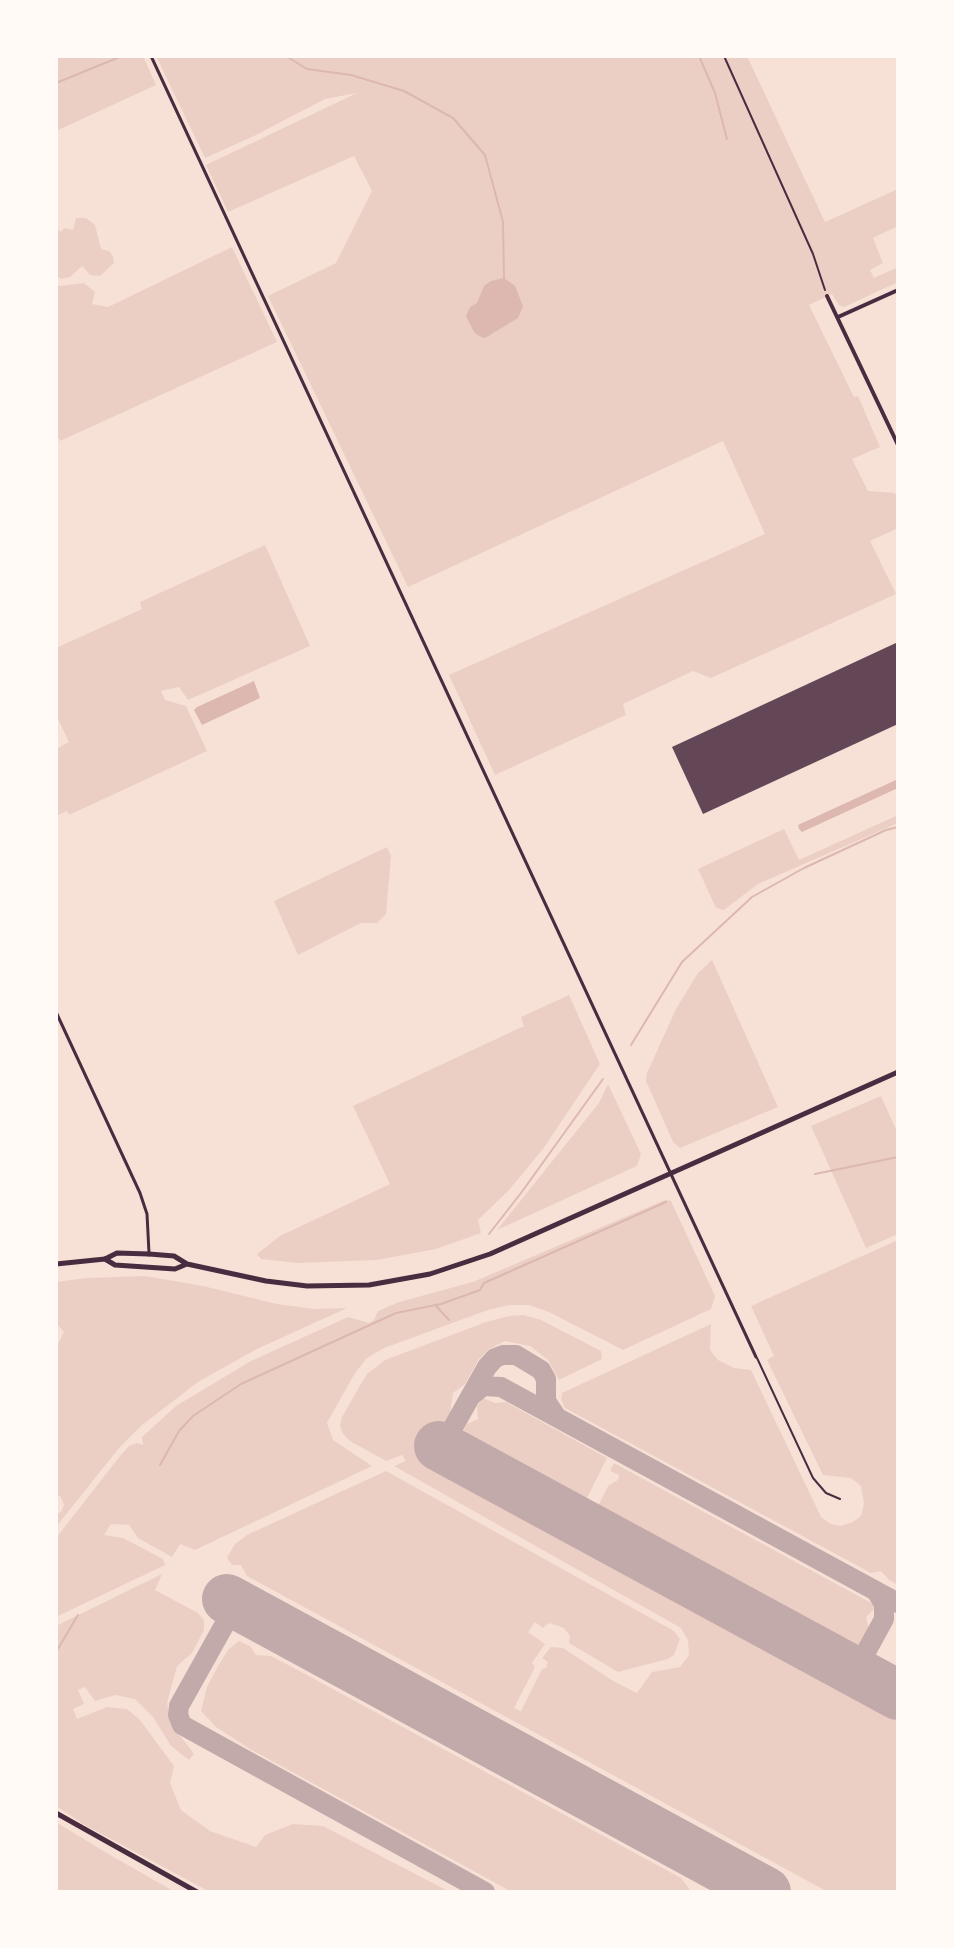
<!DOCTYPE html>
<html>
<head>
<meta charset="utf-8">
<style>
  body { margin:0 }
  #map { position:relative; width:954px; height:1948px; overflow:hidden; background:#f7e1d7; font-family:Rubik,sans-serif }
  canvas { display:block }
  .frame { position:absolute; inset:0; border:58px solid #fffaf5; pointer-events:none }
</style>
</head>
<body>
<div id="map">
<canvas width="954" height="1948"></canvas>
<div class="frame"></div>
</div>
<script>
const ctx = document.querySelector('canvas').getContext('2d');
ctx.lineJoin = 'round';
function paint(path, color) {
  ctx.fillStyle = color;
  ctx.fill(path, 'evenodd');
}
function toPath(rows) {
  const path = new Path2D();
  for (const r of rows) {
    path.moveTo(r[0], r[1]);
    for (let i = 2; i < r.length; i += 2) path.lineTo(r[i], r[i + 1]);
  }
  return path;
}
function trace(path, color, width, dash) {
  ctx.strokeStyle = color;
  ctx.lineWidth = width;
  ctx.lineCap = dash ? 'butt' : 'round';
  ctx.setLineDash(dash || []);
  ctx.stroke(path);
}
paint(toPath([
  [56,56,143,56,156,85,56,131],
  [156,56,747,56,825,222,898,189,898,226,873,238,883,263,870,270,874,278,898,267,898,282,844,307,839,305,832,294,809,305,854,397,858,396,880,447,852,459,868,491,895,493,898,500,898,528,870,541,896,594,711,678,693,671,623,704,626,715,495,775,449,675,765,534,723,441,408,587,268,296,336,263,372,191,354,156,228,212,206,165,357,93,325,99,254,136,205,158],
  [76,218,86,218,95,225,101,249,109,251,113,256,114,263,100,276,90,275,82,266,70,277,61,279,56,275,56,228,61,232,64,228,73,230],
  [232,247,277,342,60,441,56,433,56,284,60,286,84,283,95,292,92,304,108,307],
  [265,545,310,646,188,700,179,687,161,691,165,700,186,706,207,751,69,815,67,811,56,816,56,749,69,742,56,715,56,648,142,609,140,602],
  [898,815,898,823,758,884,724,910,716,908,698,869,784,829,799,860],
  [387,847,391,856,386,914,377,923,361,923,298,955,274,901],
  [712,960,778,1107,680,1148,673,1142,646,1081,647,1073,676,1009,698,973],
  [569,995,600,1064,543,1149,509,1190,478,1220,481,1233,436,1249,377,1260,298,1263,261,1259,257,1254,280,1236,390,1184,353,1106,524,1026,521,1017],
  [608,1084,641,1154,637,1166,497,1230,599,1103],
  [881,1096,898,1134,898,1234,866,1248,811,1126],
  [665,1200,671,1201,715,1296,711,1309,623,1350,549,1312,529,1305,509,1305,488,1310,384,1348,367,1358,355,1373,327,1423,333,1440,372,1466,195,1550,180,1544,172,1557,138,1538,129,1525,111,1524,104,1535,123,1538,163,1559,165,1565,56,1617,56,1538,120,1456,129,1446,137,1443,143,1445,142,1437,176,1406,251,1361,348,1317,369,1323,374,1320,378,1311,399,1302,473,1282],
  [898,1240,898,1585,889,1580,881,1571,871,1573,565,1408,561,1400,562,1393,711,1324,710,1350,718,1360,734,1368,751,1370,821,1517,831,1524,840,1526,853,1522,861,1516,864,1504,861,1486,851,1478,823,1475,767,1360,774,1356,751,1306],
  [145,1276,203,1286,277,1304,314,1309,347,1308,257,1349,198,1382,142,1425,119,1448,56,1527,56,1514,61,1512,64,1505,61,1497,56,1494,56,1347,64,1332,56,1323,56,1282,86,1278],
  [523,1315,541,1320,601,1351,602,1359,559,1380,548,1360,530,1346,505,1341,489,1349,479,1359,465,1384,453,1393,450,1413,426,1456,898,1715,898,1892,828,1892,247,1576,241,1565,232,1565,227,1558,235,1544,247,1535,386,1471,674,1631,680,1639,674,1655,668,1659,618,1672,569,1643,570,1636,564,1628,549,1623,543,1628,535,1622,528,1632,545,1644,532,1663,535,1667,514,1708,521,1711,542,1669,546,1668,548,1662,542,1658,551,1647,563,1648,615,1682,637,1693,652,1672,680,1667,689,1655,688,1640,681,1628,394,1466,406,1461,402,1455,386,1461,350,1441,343,1434,340,1426,342,1417,362,1382,367,1374,385,1360,486,1322,509,1316],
  [483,1398,495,1403,506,1402,607,1458,583,1506,481,1451,475,1439,466,1436,464,1429,467,1424,478,1419,477,1406],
  [614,1463,873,1604,874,1609,866,1617,869,1629,859,1645,854,1647,841,1638,831,1640,595,1512,608,1486,618,1480,619,1475,610,1471],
  [162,1574,155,1590,198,1613,204,1621,204,1630,192,1653,177,1666,167,1703,171,1724,194,1754,189,1760,171,1746,153,1717,135,1699,115,1695,95,1701,85,1687,78,1690,84,1704,73,1709,77,1719,107,1707,127,1709,140,1720,174,1766,170,1783,181,1810,210,1831,256,1847,265,1835,293,1824,323,1826,450,1892,210,1892,83,1824,56,1806,56,1626],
  [239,1641,250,1646,256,1655,271,1656,307,1675,681,1878,690,1890,699,1892,512,1892,250,1749,216,1727,201,1711,207,1687,218,1666,228,1650],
  [56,1822,105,1852,175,1892,56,1892]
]), '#ebcfc5');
paint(toPath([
  [504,278,515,286,523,306,518,318,485,338,479,336,474,332,466,316,470,307,477,303,484,286,491,281],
  [254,681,260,698,202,725,194,710,197,707],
  [898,779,898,788,802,832,799,829,798,825]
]), '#dcb8b0');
trace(toPath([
  [286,56,307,69,351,75,404,91,453,118,485,155,503,222,504,278],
  [699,56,715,93,727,139],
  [56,83,122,56],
  [631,1045,682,962,752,897,804,868,886,830,898,827],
  [815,1174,898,1157],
  [489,1234,521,1193,603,1079],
  [436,1306,449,1320],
  [160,1465,179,1431,193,1416,241,1384,396,1313,441,1304,480,1290,484,1283,666,1202],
  [56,1652,78,1615]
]), '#dcb8b0', 2);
trace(toPath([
  [471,1396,483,1386,501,1387,898,1603],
  [442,1447,487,1367,495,1358,503,1355,516,1355,541,1370,546,1379,546,1401,556,1416],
  [236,1604,179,1706,178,1715,182,1725,485,1892],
  [855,1672,884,1619,884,1604,876,1591],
  [737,1892,745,1888,758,1888]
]), '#c3aaaa', 20);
trace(toPath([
  [439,1446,898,1695],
  [227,1599,766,1892]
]), '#c3aaaa', 50);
paint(toPath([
  [898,642,898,724,703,814,672,747]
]), '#644757');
trace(toPath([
  [724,56,813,254,825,290]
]), '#4a2c40', 2);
trace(toPath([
  [757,1358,813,1478,826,1493,840,1499]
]), '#4a2c40', 2);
trace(toPath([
  [151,56,756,1357],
  [56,1012,140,1193,147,1214,149,1253]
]), '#4a2c40', 3);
trace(toPath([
  [827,296,898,445],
  [838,317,898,290]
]), '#4a2c40', 4);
trace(toPath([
  [105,1259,117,1253,149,1254],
  [56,1813,197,1892]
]), '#4a2c40', 5);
trace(toPath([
  [149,1254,174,1256,187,1264,266,1281,307,1286,369,1285,430,1274,490,1254,898,1072],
  [56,1264,105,1259,115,1265,175,1269,187,1264]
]), '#4a2c40', 5);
</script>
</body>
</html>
